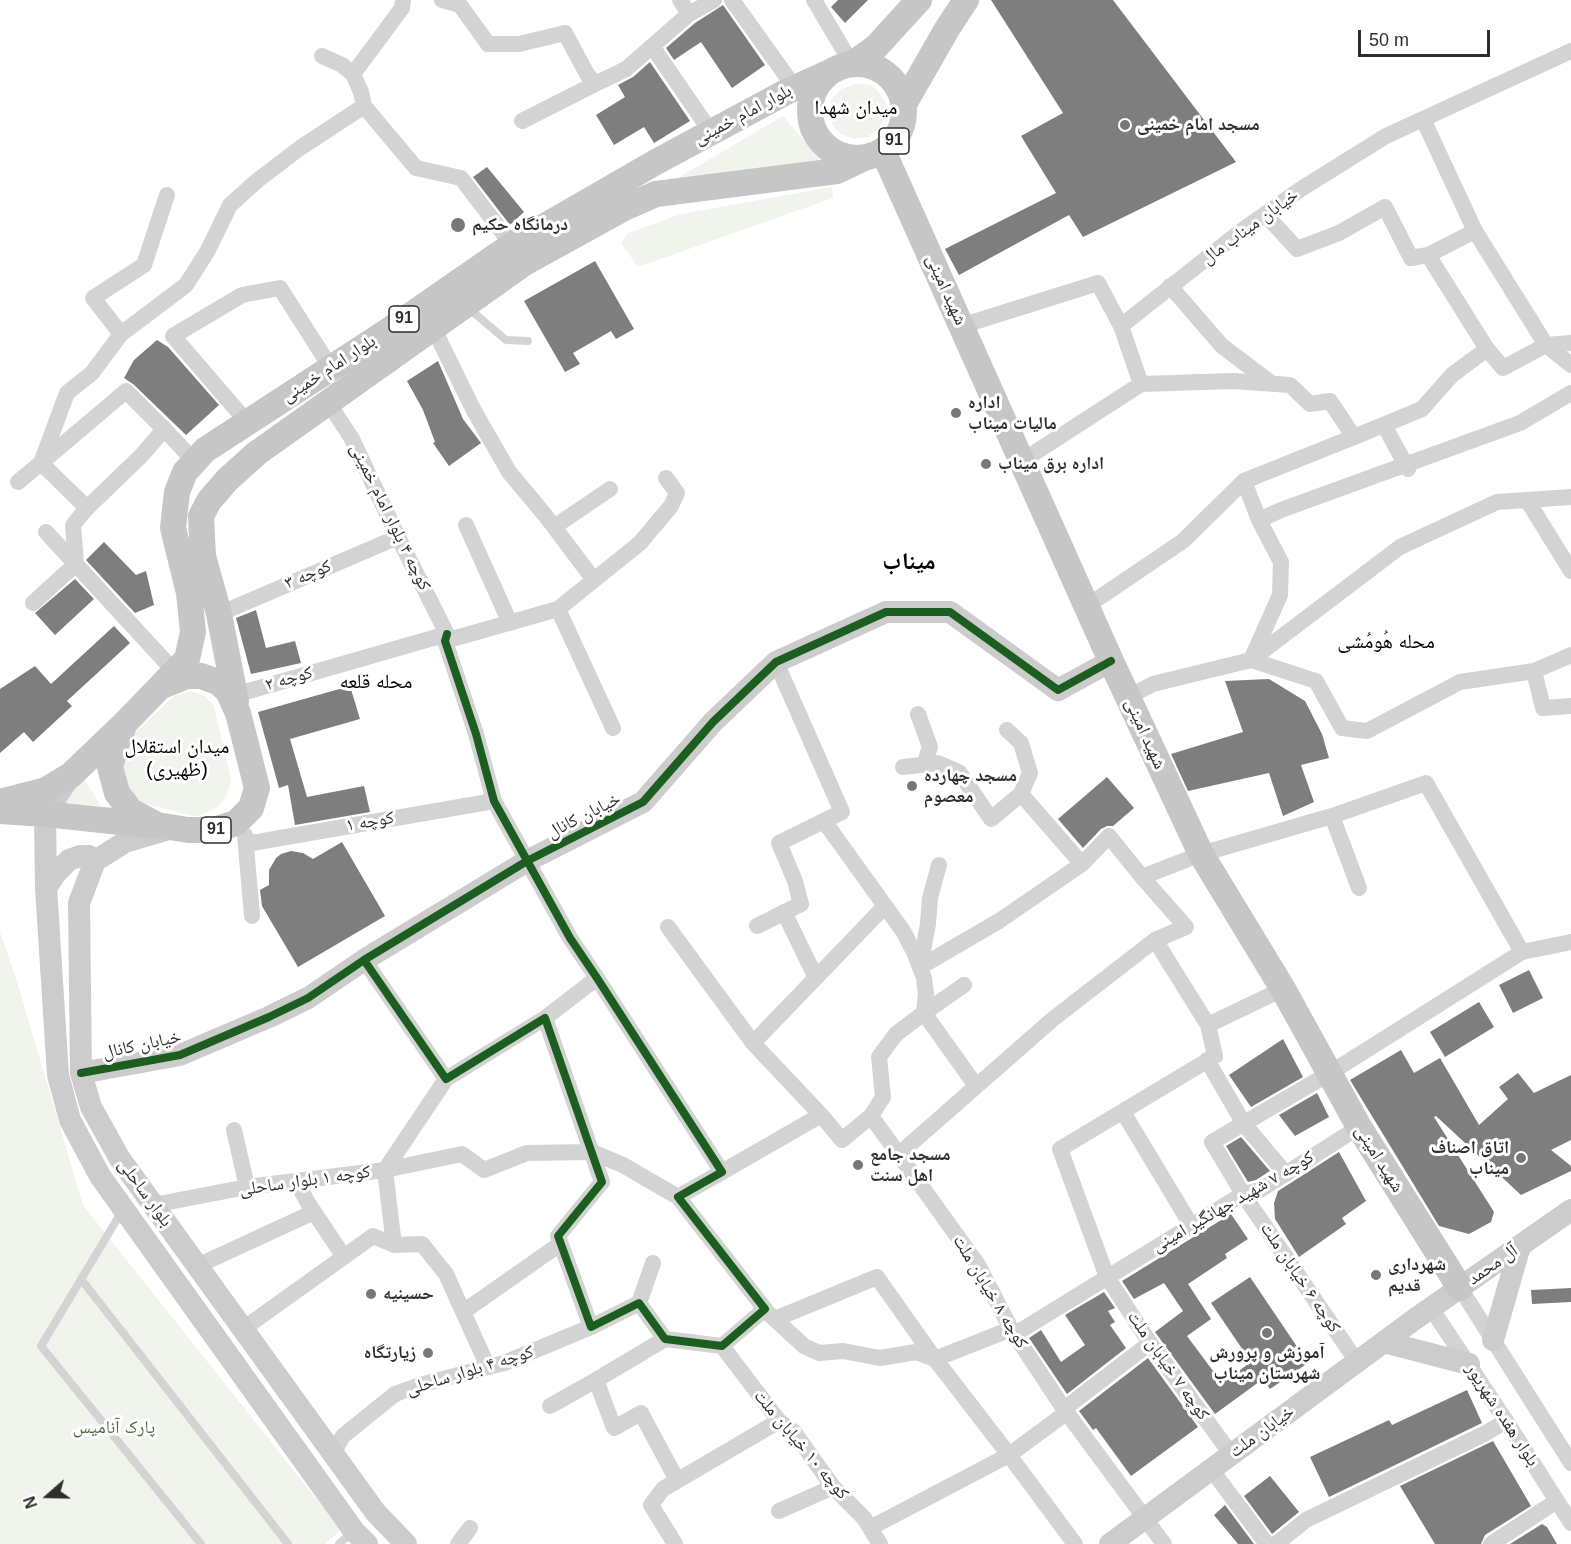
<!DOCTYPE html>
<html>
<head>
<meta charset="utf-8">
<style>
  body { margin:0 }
  #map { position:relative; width:1571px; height:1544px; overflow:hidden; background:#fff; font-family:Helvetica,sans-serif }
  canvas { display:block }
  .north { position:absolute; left:18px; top:1466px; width:60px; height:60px; -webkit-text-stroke:4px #fff; paint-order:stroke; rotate:250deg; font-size:16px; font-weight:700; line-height:24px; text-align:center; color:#2e2e2e }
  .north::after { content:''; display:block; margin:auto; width:21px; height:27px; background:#2e2e2e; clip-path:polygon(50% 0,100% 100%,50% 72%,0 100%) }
  .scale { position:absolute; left:1358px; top:30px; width:132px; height:27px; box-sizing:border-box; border:3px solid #2e2e2e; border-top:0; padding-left:8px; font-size:18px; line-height:21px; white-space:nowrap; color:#2e2e2e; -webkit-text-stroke:4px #fff; paint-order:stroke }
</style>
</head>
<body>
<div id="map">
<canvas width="1571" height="1544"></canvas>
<div class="north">N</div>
<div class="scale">50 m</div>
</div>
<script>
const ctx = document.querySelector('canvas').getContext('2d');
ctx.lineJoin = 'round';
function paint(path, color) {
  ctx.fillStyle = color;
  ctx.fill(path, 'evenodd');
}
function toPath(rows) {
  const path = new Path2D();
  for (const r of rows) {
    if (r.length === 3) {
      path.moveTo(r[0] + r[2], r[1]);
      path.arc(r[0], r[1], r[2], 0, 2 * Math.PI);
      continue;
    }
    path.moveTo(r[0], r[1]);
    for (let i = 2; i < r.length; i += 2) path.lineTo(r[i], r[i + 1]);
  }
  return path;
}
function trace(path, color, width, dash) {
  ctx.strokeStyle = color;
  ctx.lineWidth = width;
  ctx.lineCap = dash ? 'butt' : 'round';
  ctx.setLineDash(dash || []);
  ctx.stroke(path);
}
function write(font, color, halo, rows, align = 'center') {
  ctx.font = font + ' Helvetica,"Noto Naskh Arabic",sans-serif';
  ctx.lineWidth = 6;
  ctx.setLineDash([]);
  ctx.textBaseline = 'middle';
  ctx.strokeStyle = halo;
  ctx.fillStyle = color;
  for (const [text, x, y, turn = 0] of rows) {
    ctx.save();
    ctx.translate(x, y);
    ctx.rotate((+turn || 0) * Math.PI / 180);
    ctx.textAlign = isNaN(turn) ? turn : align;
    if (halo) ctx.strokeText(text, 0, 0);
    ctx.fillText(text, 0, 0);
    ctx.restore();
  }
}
paint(toPath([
  [856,84,873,85,885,101,886,116,878,129,868,137,854,139,841,134,834,127,829,115,831,100,841,89],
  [783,116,825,166,669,183],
  [832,187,833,198,638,267,621,243,628,233,681,214],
  [191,691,205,696,214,706,231,780,227,795,218,807,202,815,194,816,142,803,134,798,119,776,125,742,174,696],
  [83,777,101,806,61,802],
  [0,932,18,985,83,1205,341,1530,325,1544,0,1544]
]), '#f1f4ec');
paint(toPath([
  [838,0,868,0,845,23,831,7],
  [991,0,1113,0,1236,162,1083,237,1069,215,959,275,945,249,1056,193,1021,136,1063,113],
  [723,5,765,65,732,88,701,42,674,60,666,48,695,23],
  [650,62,690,121,654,143,644,127,614,145,596,115,625,97,618,85,633,77],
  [487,167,524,212,510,225,473,177],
  [595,261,634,329,616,339,611,331,573,353,580,364,565,372,524,301],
  [157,340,168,347,219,405,186,435,133,384,124,378,134,360],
  [438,361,463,419,481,443,449,466,433,443,435,442,423,410,407,381],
  [104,542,136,575,146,571,154,605,135,613,86,560],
  [75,579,94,599,55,635,35,613],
  [256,610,266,648,295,641,301,663,251,674,236,618],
  [114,626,130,643,67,701,72,706,33,742,24,732,0,753,0,689,35,666,51,684],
  [1269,679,1305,701,1322,734,1329,758,1301,765,1314,802,1283,816,1269,773,1188,791,1171,754,1243,732,1225,681],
  [350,686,360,719,290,739,307,797,364,786,370,812,295,825,288,785,279,788,258,712],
  [1107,777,1134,808,1113,826,1107,826,1101,829,1083,848,1058,819],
  [342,842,385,916,298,967,262,906,260,890,269,885,269,870,276,858,281,854,291,851,303,853,313,859],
  [1529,970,1543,998,1513,1013,1499,985],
  [1479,1002,1494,1027,1445,1057,1430,1032],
  [1283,1039,1303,1077,1251,1107,1229,1075],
  [1401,1050,1414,1073,1440,1058,1479,1125,1508,1099,1499,1087,1518,1073,1534,1093,1571,1075,1571,1140,1551,1150,1571,1166,1571,1171,1521,1195,1436,1116,1434,1117,1494,1212,1491,1222,1469,1234,1439,1226,1350,1080],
  [1317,1093,1329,1117,1295,1136,1279,1115],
  [1241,1137,1270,1171,1256,1180,1248,1182,1226,1146],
  [1339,1152,1366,1201,1342,1218,1346,1224,1299,1257,1275,1219,1274,1203,1278,1191],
  [1231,1214,1248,1239,1225,1254,1227,1258,1188,1284,1211,1319,1187,1336,1222,1383,1251,1362,1211,1303,1250,1277,1308,1363,1270,1389,1263,1379,1215,1414,1155,1332,1183,1311,1164,1283,1134,1299,1122,1281],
  [1571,1288,1571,1302,1532,1304,1531,1290],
  [1104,1292,1115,1308,1108,1311,1115,1322,1110,1325,1126,1348,1067,1394,1029,1338,1041,1330,1061,1362,1085,1345,1065,1315],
  [1148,1358,1198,1427,1131,1476,1096,1428,1093,1430,1079,1411],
  [1467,1390,1482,1423,1329,1497,1310,1457,1389,1420,1392,1425],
  [1493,1441,1531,1506,1485,1535,1481,1544,1435,1544,1400,1486],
  [1270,1476,1299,1512,1272,1534,1244,1496],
  [1225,1505,1254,1544,1238,1544,1214,1515],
  [1542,1524,1547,1527,1557,1544,1510,1544]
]), '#7e7e7e');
trace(toPath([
  [467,307,506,340,528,341],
  [122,1211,41,1346,201,1544],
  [81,1279,288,1544],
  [339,1544,352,1532]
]), '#d3d3d3', 8);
trace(toPath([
  [442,0,460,5,488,44,519,44,565,33,587,74,595,84,522,121],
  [680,0,689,14],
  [732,0,795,88],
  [814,0,852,64],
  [652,46,711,132],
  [322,56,342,65,353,74,361,92,364,106,416,168,461,178,512,245],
  [353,74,402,8,403,0],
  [595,84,626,69,689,14,714,0],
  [1423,119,1475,231,1546,345,1571,365],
  [1265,214,1297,249,1339,233,1385,207,1411,258,1428,255,1487,349,1452,375,1422,409,1354,437],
  [1428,255,1475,231],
  [1170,286,1222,346,1271,383],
  [961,326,1098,283,1121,326],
  [433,327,473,409,509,472,545,515,594,580],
  [121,334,93,298,144,265,167,195],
  [1487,349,1503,368,1546,345,1571,343],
  [328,402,352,439,398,537,447,634],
  [247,422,173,336,242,295,280,288,331,368],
  [1384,425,1408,469],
  [1022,461,1141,384,1121,326,1241,231,1301,189,1386,136,1571,51],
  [1244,481,1259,520,1281,562,1280,595,1251,660,1400,547,1497,502,1571,497],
  [18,482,41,463,67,393,92,373,121,334,186,285,207,252,230,205,258,180,300,148,364,106],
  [1527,500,1571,571],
  [87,508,41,463,126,391,165,430],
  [1259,520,1281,510,1520,423,1571,393],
  [466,525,510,623],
  [554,527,610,489],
  [46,532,175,672],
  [33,603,76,564,73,525,87,508,142,455,159,435,165,430,195,462],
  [1087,606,1183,541,1244,481,1354,437,1330,401,1310,404,1290,385,1233,381,1141,384],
  [558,609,613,728],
  [219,614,398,537],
  [445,641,558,609,640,543,671,506,677,493,666,478],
  [1534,671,1571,655],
  [235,695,447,634],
  [1128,697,1153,684,1251,660,1316,681,1342,728,1367,731,1460,682,1534,671,1543,708,1571,706],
  [918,714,930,747,924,765],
  [903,767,938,763,959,772,991,819,1021,794,1030,773,1021,743,1007,730],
  [1332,816,1359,888],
  [824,821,903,931,914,952,924,978,926,994,924,1013],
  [245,835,252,916],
  [246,844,494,801],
  [1142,877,1201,854,1332,816,1426,783,1522,952],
  [784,912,816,978],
  [757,926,801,904,795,881,779,843,842,812,776,662],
  [668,927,753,1043,821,1115,842,1140,871,1116,978,1265,1011,1329,1064,1409,1164,1544],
  [1155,940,1208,1025,1215,1056,1060,1149,1107,1277,1150,1343,1231,1454],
  [364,960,446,1079,545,1018,602,1182,558,1236,591,1327,639,1303,665,1339,722,1346,765,1309,678,1197,722,1172,597,978,570,938,494,801,476,734,445,641,447,634],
  [920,967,999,921,1082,864],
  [920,967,928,924,930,898,939,865],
  [924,1013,964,985],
  [545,1018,597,978],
  [1208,1025,1283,989],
  [753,1043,885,906],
  [1207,1060,1244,1124,1286,1174],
  [1123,1112,1191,1225],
  [871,1116,883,1097,879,1057,896,1034,924,1013,976,1086],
  [234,1130,247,1187],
  [899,1154,1053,1019,1155,940,1186,927,1142,877,1109,836,1082,864,1021,794],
  [722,1172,821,1115],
  [296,1181,308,1203,344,1257],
  [153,1205,247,1187,385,1170,446,1079],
  [197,1266,314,1212],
  [1460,1288,1571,1463],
  [639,1303,653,1263],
  [1431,1308,1506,1421,1571,1523],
  [463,1312,560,1244],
  [767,1312,804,1346,819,1353,843,1351,880,1358,916,1352,935,1359],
  [775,1319,877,1277,935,1359],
  [243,1329,373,1236,394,1245],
  [1015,1334,1243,1194,1260,1190,1359,1127],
  [665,1339,596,1380,614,1428,641,1413,677,1480],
  [722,1346,779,1421,794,1432,833,1487,864,1518,880,1544],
  [1357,1362,1243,1194,1212,1142,1330,1073,1522,952,1571,942],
  [488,1367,446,1274,422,1244,394,1245,385,1170,462,1154,484,1170,527,1153,592,1152,623,1165,678,1197],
  [550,1406,596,1380],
  [1064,1409,1150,1343],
  [1066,1413,1009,1455,1075,1544],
  [333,1453,343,1436,395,1394,420,1385,504,1363,591,1327],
  [1211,1469,1267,1544],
  [779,1511,833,1487],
  [870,1528,1009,1455,935,1359,1011,1329],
  [458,1544,470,1528],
  [675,1544,651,1505,663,1489,779,1421],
  [1276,1544,1306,1520,1486,1433,1506,1421],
  [1491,1544,1557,1501]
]), '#d3d3d3', 16);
trace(toPath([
  [71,775,45,814,46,888,58,1075,70,1120,100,1176,354,1531,367,1544],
  [169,829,125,842,95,861,79,903,81,1073,91,1107,120,1159,376,1513,406,1544],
  [46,888,56,873,69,860,80,856,89,856,95,861],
  [81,1073,180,1055,269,1017,308,998,364,960,527,861,643,802,713,722,776,662,886,612,950,612,1058,690,1111,661],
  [1493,1340,1520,1246],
  [1384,1342,1469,1364],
  [1110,1544,1415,1319,1571,1210]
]), '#ccc', 22);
trace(toPath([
  [857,111,47],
  [852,64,876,47,919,0],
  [904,104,947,29,966,0],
  [883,151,1111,661,1201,854,1283,989,1359,1127,1460,1288],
  [162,686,187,676,201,676,218,682,228,691,238,713,257,788,251,808,236,823,214,830,188,830,157,825,131,811,117,793,110,767,116,745,125,723,187,659,193,632,189,593,173,528,177,492,185,472,205,450,385,333,512,245,656,162,786,92,832,71],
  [236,701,219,614,203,556,201,516,209,501,227,480,257,453,526,262,624,208,656,194,837,171,864,158],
  [0,802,46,790,71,775,121,727],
  [0,811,45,814,149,825]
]), '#c6c6c6', 26);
trace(toPath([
  [364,960,446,1079,545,1018,602,1182,558,1236,591,1327,639,1303,665,1339,722,1346,765,1309,678,1197,722,1172,597,978,570,938,494,801,476,734,445,641,447,634],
  [81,1073,180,1055,269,1017,308,998,364,960,527,861,643,802,713,722,776,662,886,612,950,612,1058,690,1111,661]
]), '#1b5e20', 8);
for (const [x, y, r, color] of [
  [1125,125,6,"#777"],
  [458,225,8,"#777"],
  [956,413,6,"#777"],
  [986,464,6,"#777"],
  [912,786,6,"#777"],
  [1521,1158,6,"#777"],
  [858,1165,6,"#777"],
  [1376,1275,6,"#777"],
  [371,1294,6,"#777"],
  [1267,1333,6,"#777"],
  [428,1353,6,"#777"]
]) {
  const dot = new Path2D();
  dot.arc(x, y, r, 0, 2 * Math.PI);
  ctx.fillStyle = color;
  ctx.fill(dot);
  trace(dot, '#fff', 2);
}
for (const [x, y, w] of [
  [894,141,30],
  [404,319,30],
  [216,830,30]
]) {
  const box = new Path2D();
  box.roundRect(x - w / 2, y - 13, w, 26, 4.5);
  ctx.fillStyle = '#fff';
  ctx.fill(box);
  trace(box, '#2e2e2e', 1.5);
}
write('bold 16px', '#2e2e2e', null, [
  ["91",894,141],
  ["91",404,319],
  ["91",216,830]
]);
write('18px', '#2e2e2e', '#fff', [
  ["بلوار امام خمینی",743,115,-28],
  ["خیابان میناب مال",1250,227,-36],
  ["شهید امینی",946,290,66],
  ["بلوار امام خمینی",329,369,-33],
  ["کوچه ۴ بلوار امام خمینی",390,517,64],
  ["کوچه ۳",308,575,-23],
  ["کوچه ۲",289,679,-16],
  ["شهید امینی",1145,734,66],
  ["خیابان کانال",584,816,-27],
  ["کوچه ۱",370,822,-10],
  ["خیابان کانال",142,1045,-12],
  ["شهید امینی",1379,1159,58],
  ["کوچه ۱ بلوار ساحلی",305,1181,-8],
  ["بلوار ساحلی",145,1193,54],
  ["کوچه ۷ شهید جهانگیر امینی",1233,1202,-30],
  ["آل محمد",1493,1265,-35],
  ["کوچه ۶ خیابان ملت",1300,1278,56],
  ["کوچه ۸ خیابان ملت",990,1292,59],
  ["کوچه ۷ خیابان ملت",1168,1366,55],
  ["کوچه ۴ بلوار ساحلی",470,1371,-17],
  ["بلوار هفده شهریور",1502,1415,57],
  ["خیابان ملت",1262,1432,-36],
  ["کوچه ۱۰ خیابان ملت",801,1445,50]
]);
write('bold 18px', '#2e2e2e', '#fff', [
  ["مسجد امام خمینی",1137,125],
  ["درمانگاه حکیم",472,225],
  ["اداره",968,403],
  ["مالیات میناب",968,424],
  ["اداره برق میناب",998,464],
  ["مسجد چهارده",924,776],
  ["معصوم",924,797],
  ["اتاق اصناف",1509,1148,"right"],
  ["میناب",1509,1169,"right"],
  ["مسجد جامع",870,1155],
  ["اهل سنت",870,1176],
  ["شهرداری",1388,1265],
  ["قدیم",1388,1286],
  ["حسینیه",383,1294],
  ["زیارتگاه",416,1353,"right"],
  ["آموزش و پرورش",1267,1353,"center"],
  ["شهرستان میناب",1267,1374,"center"]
], 'left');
write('18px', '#52683e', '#fff', [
  ["پارک آنامیس",114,1428]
]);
write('20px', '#000', '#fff', [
  ["میدان شهدا",856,108],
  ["محله هُومُشی",1386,642],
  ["محله قلعه",376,682],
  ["میدان استقلال",177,747],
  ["(ظهیری)",177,770]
]);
write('bold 24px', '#000', '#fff', [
  ["میناب",909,562]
]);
</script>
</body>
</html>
